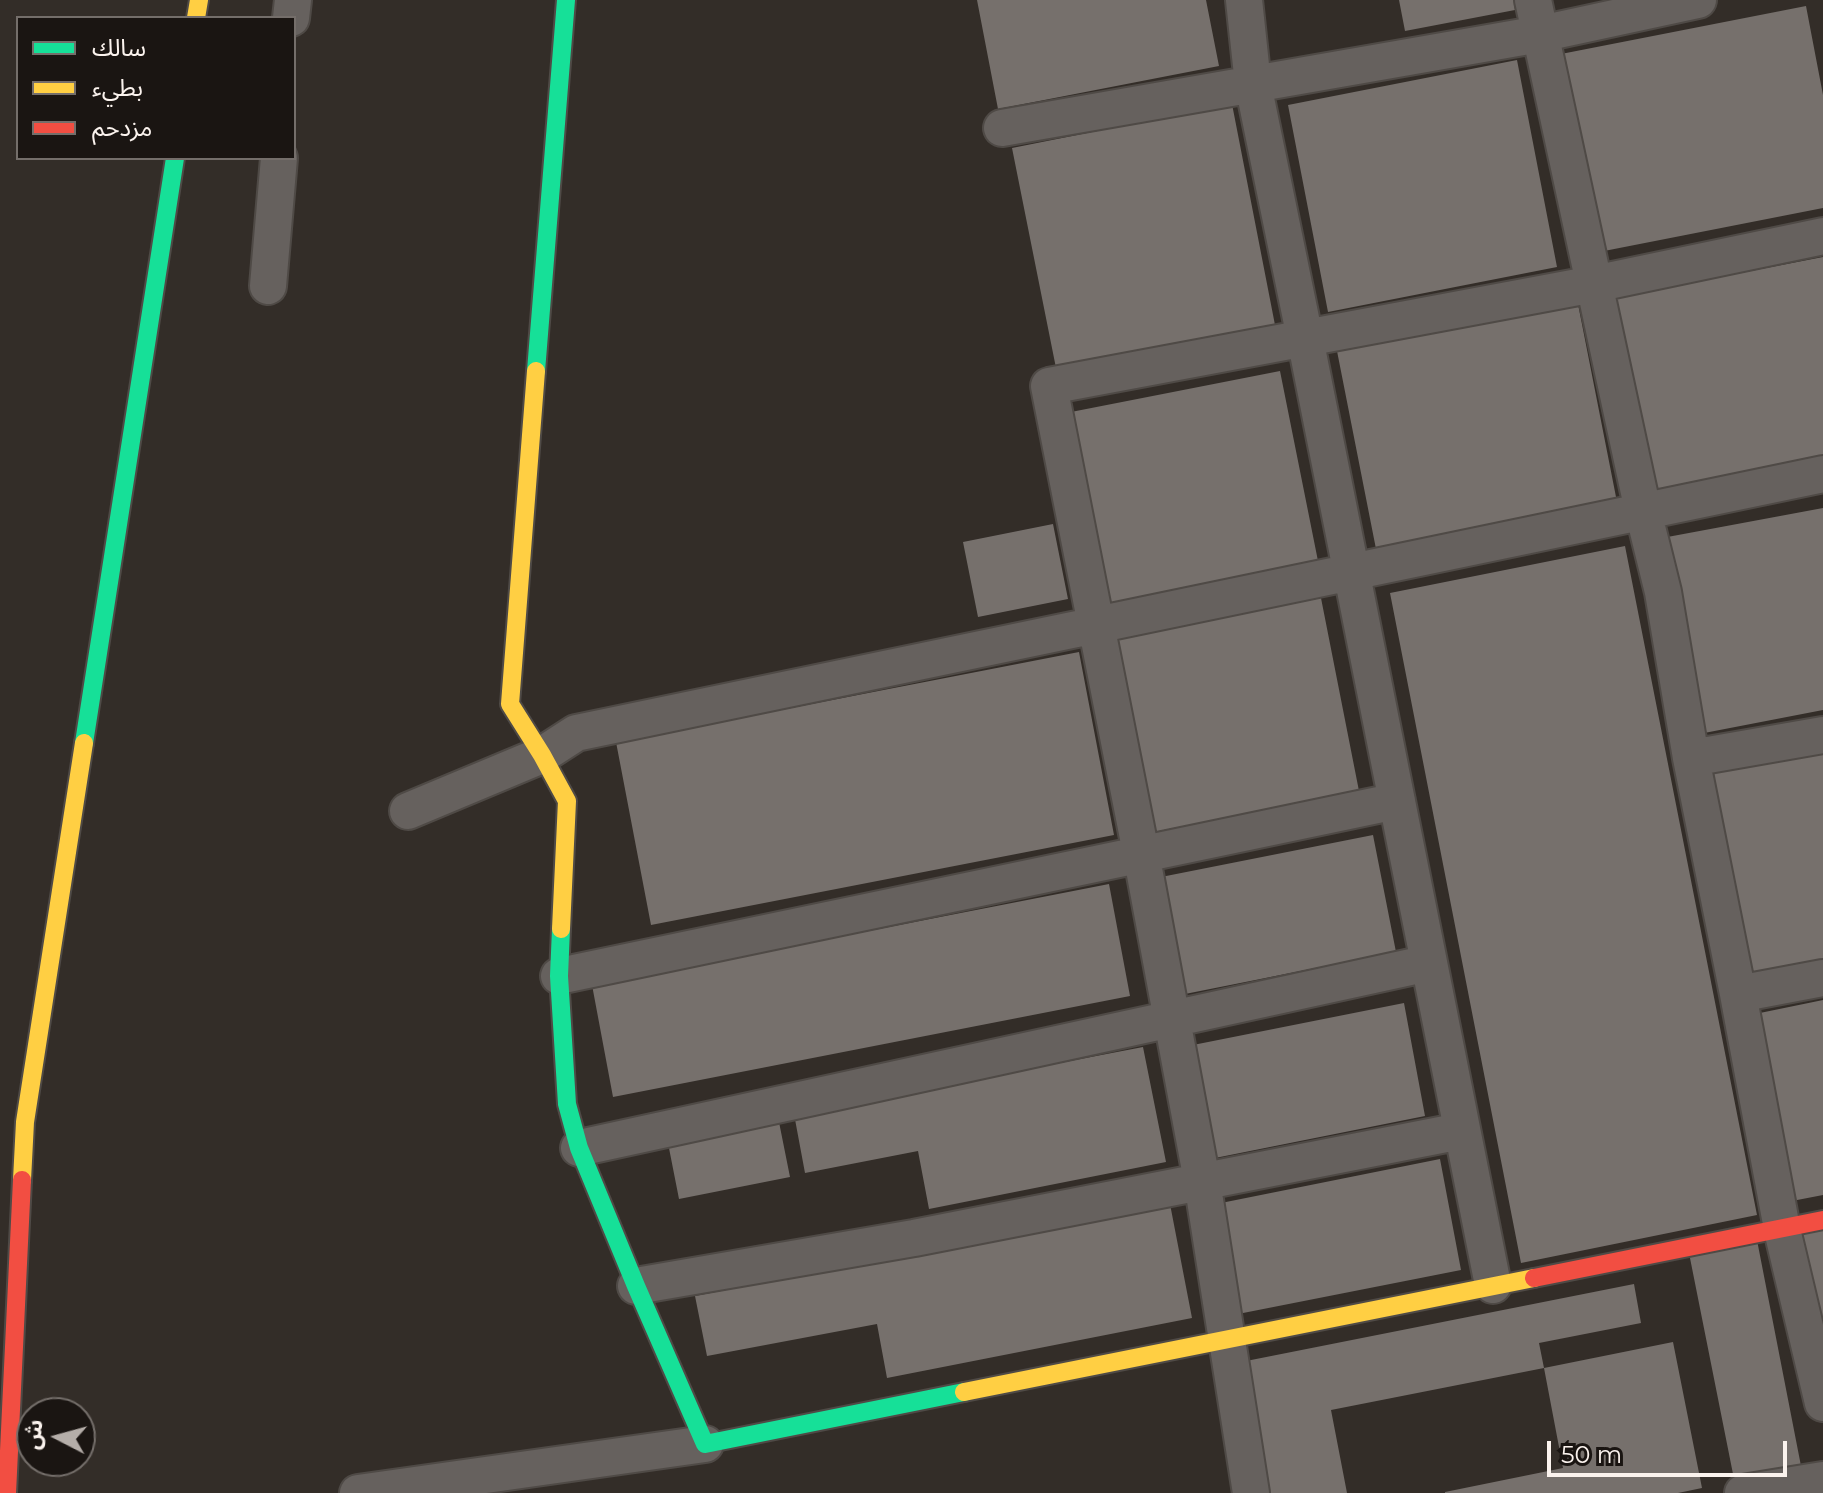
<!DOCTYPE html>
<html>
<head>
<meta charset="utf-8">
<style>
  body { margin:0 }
  #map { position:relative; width:1823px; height:1493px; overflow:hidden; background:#332d28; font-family:Montserrat,"Noto Sans Arabic",sans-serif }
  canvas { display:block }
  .legend { position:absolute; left:16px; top:16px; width:280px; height:144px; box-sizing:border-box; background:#1a1512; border:2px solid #746e6a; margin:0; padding:10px 14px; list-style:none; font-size:24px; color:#fbf3ee }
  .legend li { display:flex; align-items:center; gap:16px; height:40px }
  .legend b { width:40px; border:2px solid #746e6a }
  .north { position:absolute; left:16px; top:1397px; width:80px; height:80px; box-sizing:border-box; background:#1a1512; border:2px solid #746e6a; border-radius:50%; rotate:276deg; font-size:22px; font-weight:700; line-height:32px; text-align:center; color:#fbf3ee }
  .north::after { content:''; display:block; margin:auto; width:28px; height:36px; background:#b5aea9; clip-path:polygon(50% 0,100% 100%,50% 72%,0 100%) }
  .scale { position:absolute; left:1547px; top:1441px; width:240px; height:36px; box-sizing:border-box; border:4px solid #fbf3ee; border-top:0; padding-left:10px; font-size:24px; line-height:28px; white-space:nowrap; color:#fbf3ee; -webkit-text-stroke:6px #1a1512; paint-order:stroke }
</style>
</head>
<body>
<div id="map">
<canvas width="1823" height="1493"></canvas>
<ul class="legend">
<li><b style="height:10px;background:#16e098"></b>سالك</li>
<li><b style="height:10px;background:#ffcf43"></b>بطيء</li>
<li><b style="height:10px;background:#f24e42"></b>مزدحم</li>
</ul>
<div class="north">ش</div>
<div class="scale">50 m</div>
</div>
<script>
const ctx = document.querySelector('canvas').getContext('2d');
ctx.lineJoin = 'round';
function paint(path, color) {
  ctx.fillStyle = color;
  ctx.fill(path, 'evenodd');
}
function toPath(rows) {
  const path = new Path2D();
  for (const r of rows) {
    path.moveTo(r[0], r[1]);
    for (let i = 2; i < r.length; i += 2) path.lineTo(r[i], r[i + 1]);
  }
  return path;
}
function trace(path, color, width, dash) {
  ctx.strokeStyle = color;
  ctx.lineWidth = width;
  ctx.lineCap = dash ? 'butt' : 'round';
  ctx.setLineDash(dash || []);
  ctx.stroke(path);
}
paint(toPath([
  [977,0,1206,0,1219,66,998,109],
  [1399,0,1514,0,1515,10,1405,31],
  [1806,6,1823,95,1823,208,1599,252,1561,54],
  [1517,60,1557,267,1328,312,1288,105],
  [1232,104,1275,325,1056,368,1012,148],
  [1823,257,1823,458,1654,491,1616,297],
  [1578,304,1617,502,1376,549,1337,351],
  [1280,371,1318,561,1109,603,1071,412],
  [1823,508,1823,710,1699,734,1662,538],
  [1053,524,1068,599,978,617,963,542],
  [1625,546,1757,1215,1521,1263,1390,593],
  [1321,598,1359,791,1149,833,1111,640],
  [1079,652,1114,835,651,925,616,742],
  [1823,745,1823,959,1750,973,1711,766],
  [1373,835,1396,952,1180,995,1156,878],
  [1109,884,1130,996,613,1097,592,985],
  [1823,1000,1823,1195,1792,1201,1755,1014],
  [1404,1003,1425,1116,1215,1158,1193,1045],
  [1143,1047,1166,1162,929,1209,918,1151,805,1173,794,1114],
  [778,1117,790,1177,679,1199,667,1138],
  [1440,1159,1461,1270,1238,1314,1216,1204],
  [1170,1204,1192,1318,887,1378,877,1324,707,1356,695,1296],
  [1823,1227,1823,1332,1822,1332,1802,1232],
  [1756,1235,1801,1466,1734,1479,1688,1248],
  [1634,1284,1641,1323,1539,1343,1544,1368,1331,1410,1347,1493,1261,1493,1236,1363],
  [1673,1342,1702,1488,1678,1493,1445,1493,1445,1492,1563,1468,1544,1368]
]), '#76706c');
const street = toPath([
  [1244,0,1253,84,1305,338,1493,1285],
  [1533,0,1643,511,1663,592,1691,758,1738,994,1783,1234,1823,1403],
  [291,18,293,0],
  [1002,128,1540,34,1698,0],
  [268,286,279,158],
  [1691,758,1823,735],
  [408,811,542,755,576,733,1823,474],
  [559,976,1397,801],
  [1738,994,1823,978],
  [579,1148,1429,963],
  [636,1286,914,1238,1461,1131],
  [358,1493,705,1444],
  [1251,1493,1202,1181,1141,853,1049,386,1594,284,1823,236],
  [1743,1493,1823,1480]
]);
const fast = toPath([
  [536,371,566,0],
  [84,743,175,158],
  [561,929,559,976,567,1104,579,1148,636,1286,705,1444,964,1392]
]);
const slow = toPath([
  [196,18,199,0],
  [536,371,510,704,542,755,567,801,561,929],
  [22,1180,25,1122,84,743],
  [964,1392,1534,1278]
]);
const jam = toPath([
  [1534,1278,1823,1220],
  [7,1493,22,1180]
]);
trace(street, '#4f4a46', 40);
trace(fast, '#4f4a46', 22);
trace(slow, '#4f4a46', 22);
trace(jam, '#4f4a46', 22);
trace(street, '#66615e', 36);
trace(fast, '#16e098', 18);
trace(slow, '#ffcf43', 18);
trace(jam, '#f24e42', 18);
</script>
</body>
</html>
